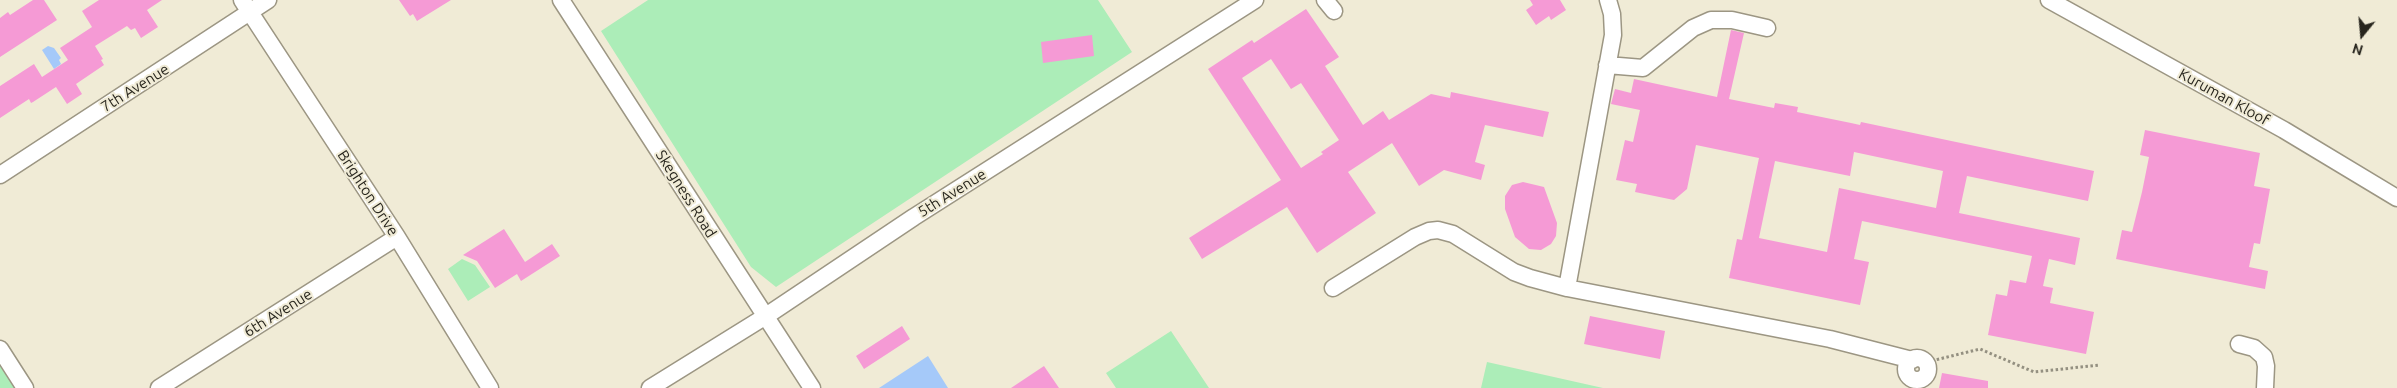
<!DOCTYPE html>
<html>
<head>
<meta charset="utf-8">
<style>
  body { margin:0 }
  #map { position:relative; width:2397px; height:388px; overflow:hidden; background:#f0ebd6; font-family:Ubuntu,sans-serif }
  canvas { display:block }
  .north { position:absolute; left:2337px; top:10px; width:50px; height:50px; -webkit-text-stroke:4px #f0ebd6; paint-order:stroke; rotate:197deg; font-size:14px; font-weight:700; line-height:20px; text-align:center; color:#28261e }
  .north::after { content:''; display:block; margin:auto; width:18px; height:22px; background:#28261e; clip-path:polygon(50% 0,100% 100%,50% 72%,0 100%) }
</style>
</head>
<body>
<div id="map">
<canvas width="2397" height="388"></canvas>
<div class="north">N</div>
</div>
<script>
const ctx = document.querySelector('canvas').getContext('2d');
ctx.lineJoin = 'round';
function paint(path, color) {
  ctx.fillStyle = color;
  ctx.fill(path, 'evenodd');
}
function toPath(rows) {
  const path = new Path2D();
  for (const r of rows) {
    if (r.length === 3) {
      path.moveTo(r[0] + r[2], r[1]);
      path.arc(r[0], r[1], r[2], 0, 2 * Math.PI);
      continue;
    }
    path.moveTo(r[0], r[1]);
    for (let i = 2; i < r.length; i += 2) path.lineTo(r[i], r[i + 1]);
  }
  return path;
}
function trace(path, color, width, dash) {
  ctx.strokeStyle = color;
  ctx.lineWidth = width;
  ctx.lineCap = dash ? 'butt' : 'round';
  ctx.setLineDash(dash || []);
  ctx.stroke(path);
}
function write(font, color, halo, rows, align = 'center') {
  ctx.font = font + ' Ubuntu,sans-serif';
  ctx.lineWidth = 4;
  ctx.setLineDash([]);
  ctx.textBaseline = 'middle';
  ctx.strokeStyle = halo;
  ctx.fillStyle = color;
  for (const [text, x, y, turn = 0] of rows) {
    ctx.save();
    ctx.translate(x, y);
    ctx.rotate((+turn || 0) * Math.PI / 180);
    ctx.textAlign = isNaN(turn) ? turn : align;
    if (halo) ctx.strokeText(text, 0, 0);
    ctx.fillText(text, 0, 0);
    ctx.restore();
  }
}
paint(toPath([
  [648,0,1098,0,1132,52,776,287,751,267,601,31],
  [462,259,475,265,490,287,468,301,448,269],
  [1171,331,1209,388,1116,388,1106,373],
  [1487,362,1603,388,1481,388],
  [0,363,17,388,0,388]
]), '#acedb8');
paint(toPath([
  [48,46,54,48,61,58,59,60,61,64,54,69,42,50],
  [928,356,948,388,879,388]
]), '#a5c9f9');
paint(toPath([
  [33,0,44,0,57,20,0,57,0,18,8,12,10,15],
  [99,0,162,0,147,10,158,27,141,38,135,28,131,30,127,26,95,46,103,59,101,60,104,65,76,84,82,94,67,104,56,87,33,102,31,103,29,99,0,118,0,86,34,64,42,77,68,60,60,48,92,27,82,11],
  [399,0,451,0,417,21,413,14,410,16],
  [1530,0,1560,0,1566,10,1551,20,1549,16,1536,25,1526,10,1533,5],
  [1306,9,1339,57,1325,66,1363,125,1383,111,1389,120,1431,94,1450,98,1451,92,1549,112,1543,137,1485,125,1475,162,1485,165,1481,180,1444,170,1419,186,1392,143,1348,172,1376,213,1317,253,1287,207,1202,259,1189,238,1281,180,1208,69,1252,40,1254,43],
  [1271,59,1291,89,1301,83,1339,140,1321,152,1323,154,1301,168,1242,78],
  [1731,30,1744,33,1729,99,1774,108,1775,103,1798,107,1797,112,1851,123,1860,125,1861,122,2094,171,2088,201,1967,176,1959,213,2080,238,2075,265,2049,259,2043,286,2053,288,2050,303,2094,312,2086,354,1988,335,1996,294,2007,296,2010,280,2026,283,2032,256,1862,221,1854,259,1869,262,1860,305,1729,278,1737,239,1742,240,1759,158,1696,145,1687,189,1674,200,1635,192,1637,184,1616,180,1625,140,1633,142,1640,110,1611,104,1615,89,1631,93,1634,79,1717,97],
  [1854,152,1943,171,1936,208,1839,188,1827,252,1759,238,1775,161,1850,176],
  [1092,35,1094,56,1043,63,1041,42],
  [2145,130,2260,153,2254,186,2270,189,2260,244,2254,243,2249,267,2268,271,2265,289,2116,259,2122,230,2132,232,2142,192,2149,157,2140,155],
  [1523,182,1544,187,1557,223,1556,236,1551,244,1541,250,1529,249,1515,237,1505,209,1505,196,1512,185],
  [504,229,525,262,552,244,560,256,521,281,517,274,495,288,477,261,463,255],
  [1590,316,1665,331,1660,359,1584,344],
  [902,326,910,339,864,369,856,356],
  [1044,366,1059,388,1011,388],
  [1942,373,1988,381,1988,388,1939,388]
]), '#f59ad5');
const minor = toPath([
  [242,0,397,237,490,388],
  [561,0,812,388],
  [1325,0,1334,11],
  [2049,0,2284,130,2397,198],
  [1607,65,1643,68,1693,28,1711,20,1732,20,1767,28],
  [0,175,268,0],
  [1333,288,1415,237,1429,231,1438,230,1453,234,1514,272,1530,278,1567,288,1613,35,1612,14,1608,0],
  [1567,288,1830,339,1912,360],
  [2239,344,2254,348,2264,357,2266,366,2265,388],
  [0,349,25,388],
  [1917,369,11],
  [159,388,397,237],
  [650,388,766,316,914,217,1255,0]
]);
trace(minor, '#9c9683', 19);
trace(toPath([
  [1927,362,1980,349,2034,372,2100,365]
]), '#949081', 3, [2.5, 2.5]);
trace(minor, '#fff', 16);
write('15px', '#28261e', '#f0ebd6', [
  ["7th Avenue",135,88,-32],
  ["Kuruman Kloof",2224,97,29],
  ["Brighton Drive",368,193,57],
  ["5th Avenue",952,193,-32],
  ["Skegness Road",686,194,58],
  ["6th Avenue",278,313,-32]
]);
</script>
</body>
</html>
